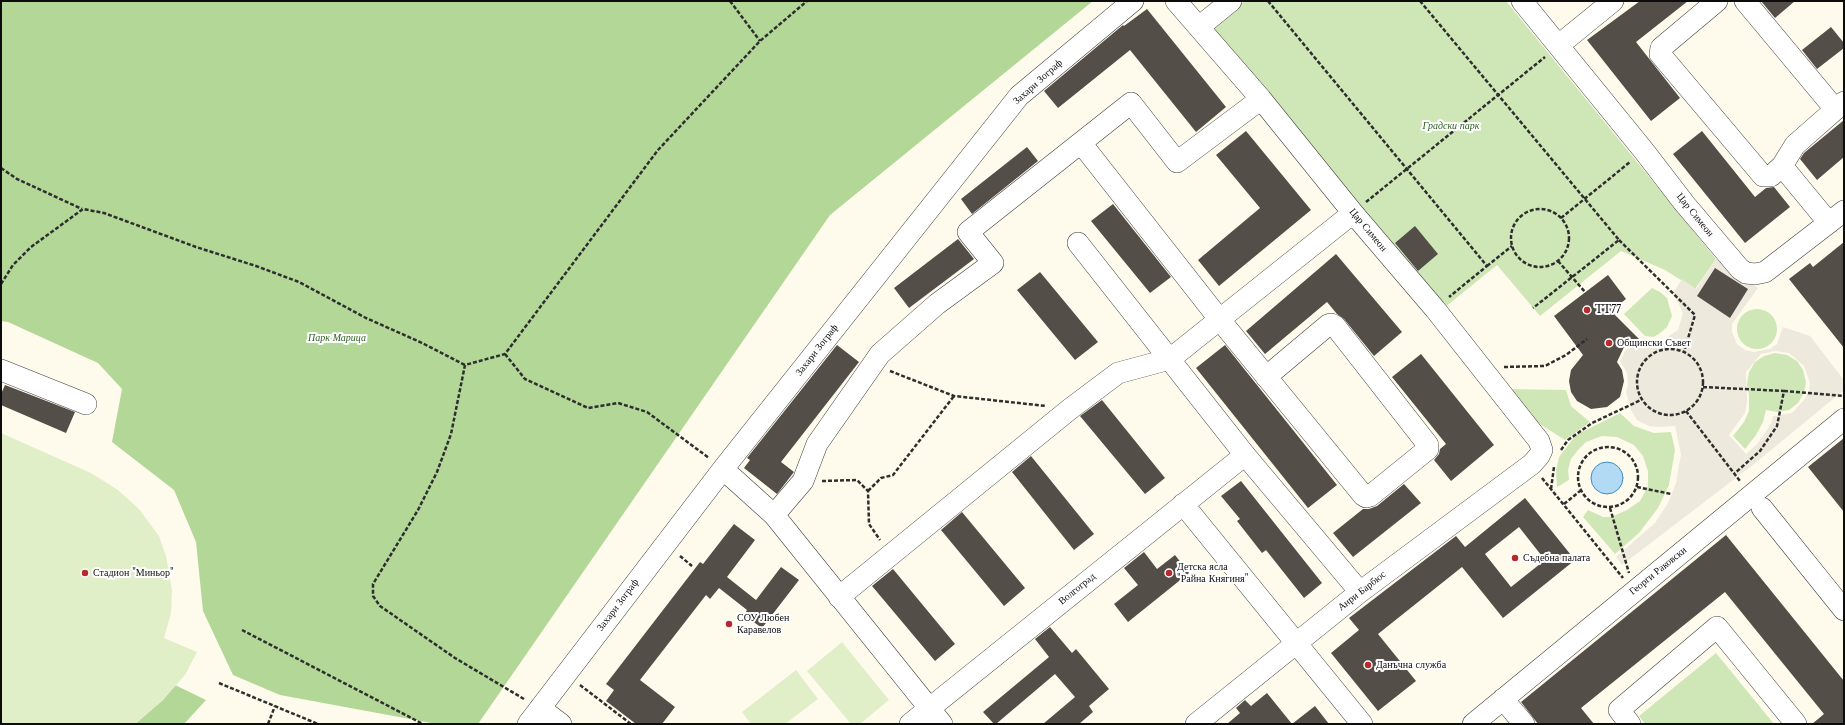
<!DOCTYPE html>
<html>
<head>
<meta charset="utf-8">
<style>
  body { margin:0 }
  #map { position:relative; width:1845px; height:725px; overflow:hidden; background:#fefbec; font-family:"Libre Baskerville",serif }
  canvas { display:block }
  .frame { position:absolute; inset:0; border:2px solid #0c0c0c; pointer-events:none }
</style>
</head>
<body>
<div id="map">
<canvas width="1845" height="725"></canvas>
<div class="frame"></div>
</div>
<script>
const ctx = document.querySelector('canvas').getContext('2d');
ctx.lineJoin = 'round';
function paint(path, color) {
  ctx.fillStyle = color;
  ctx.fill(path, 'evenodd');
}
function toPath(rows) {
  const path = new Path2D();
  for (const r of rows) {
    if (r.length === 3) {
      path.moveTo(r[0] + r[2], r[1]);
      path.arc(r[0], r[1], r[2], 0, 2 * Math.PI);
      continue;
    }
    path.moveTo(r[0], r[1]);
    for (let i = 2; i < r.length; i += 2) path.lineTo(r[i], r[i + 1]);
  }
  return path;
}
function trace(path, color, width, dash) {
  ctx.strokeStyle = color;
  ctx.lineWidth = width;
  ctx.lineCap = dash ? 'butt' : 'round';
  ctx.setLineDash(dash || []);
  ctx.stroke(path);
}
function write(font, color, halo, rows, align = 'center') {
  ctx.font = font + ' "Libre Baskerville",serif';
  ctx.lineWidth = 4;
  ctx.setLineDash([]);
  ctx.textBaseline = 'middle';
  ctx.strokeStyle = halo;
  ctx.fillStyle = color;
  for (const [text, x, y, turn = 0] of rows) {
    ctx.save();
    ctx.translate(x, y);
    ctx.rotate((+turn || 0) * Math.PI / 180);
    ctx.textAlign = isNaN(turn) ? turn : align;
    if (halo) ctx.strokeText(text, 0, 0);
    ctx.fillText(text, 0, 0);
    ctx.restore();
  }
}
paint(toPath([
  [1245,1,1506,1,1716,259,1695,289,1665,270,1621,251,1540,316,1497,265,1444,308,1212,28],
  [1652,288,1660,292,1667,298,1672,316,1667,327,1659,334,1653,337,1645,336,1624,314],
  [1757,329,20],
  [1775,353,1787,355,1797,361,1803,370,1806,382,1804,393,1798,403,1789,410,1777,412,1766,410,1763,422,1756,435,1745,449,1733,436,1744,422,1749,411,1749,395,1747,384,1749,372,1755,362,1764,356],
  [1508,389,1566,390,1571,406,1590,422,1565,440,1532,419],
  [1620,413,1634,426,1654,433,1671,432,1675,450,1669,485,1658,508,1639,533,1615,554,1583,517,1588,510,1603,517,1611,517,1627,510,1640,501,1648,486,1648,471,1643,456,1634,445,1617,437,1602,436,1586,442,1578,450,1571,459,1568,470,1569,480,1557,487,1556,471,1559,457,1576,435],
  [1716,653,1774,724,1645,724,1639,716]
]), '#cfe7b7');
paint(toPath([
  [1,1,1093,1,830,215,478,724,437,724,280,695,233,675,203,611,196,542,174,490,112,442,122,389,98,363,8,322,1,321],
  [175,685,206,700,184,724,135,724,163,700]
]), '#b2d797');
paint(toPath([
  [1,433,91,473,118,490,139,509,159,536,166,556,172,590,171,613,164,638,197,652,185,675,163,700,135,724,1,724],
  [842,642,889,700,860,724,851,724,807,671],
  [796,670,818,699,785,724,751,724,742,712]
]), '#e1efc9');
paint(toPath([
  [1716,259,1758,288,1732,324,1732,332,1737,344,1745,350,1754,352,1770,349,1777,344,1783,327,1810,336,1844,380,1844,390,1754,464,1622,565,1616,557,1655,523,1668,503,1676,483,1681,454,1675,426,1659,427,1649,426,1637,420,1631,410,1626,392,1628,385,1627,373,1620,361,1625,351,1636,343,1644,340,1658,343,1678,330,1683,313,1673,293,1682,279,1696,289],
  [1775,351,1789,353,1804,366,1810,383,1809,391,1804,400,1792,413,1773,416,1771,424,1758,443,1746,454,1729,435,1745,413,1747,402,1746,372,1761,354]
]), '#ede9dc');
const water = toPath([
  [1607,478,16]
]);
paint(water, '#b2daf4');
trace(water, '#3c8dc8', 1);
paint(toPath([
  [1640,1,1688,1,1636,42,1680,98,1651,121,1587,40],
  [1761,1,1795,1,1775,18],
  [1147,9,1226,107,1196,132,1130,50,1058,108,1044,91,1123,25,1124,26],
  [1831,27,1844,43,1844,48,1817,69,1802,50],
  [1844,120,1844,157,1817,180,1800,159,1804,153],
  [1246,131,1311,210,1219,286,1198,260,1260,208,1216,155],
  [1702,131,1755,197,1766,188,1774,187,1790,207,1745,243,1673,154],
  [1027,147,1038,161,972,214,961,199],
  [1113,204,1171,277,1150,293,1091,221],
  [1415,226,1438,254,1418,271,1395,243],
  [958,239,974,259,909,308,894,288],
  [1844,242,1844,348,1789,279,1810,263,1813,267],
  [1336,254,1402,332,1374,356,1344,319,1337,314,1327,302,1265,354,1246,331],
  [1715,268,1748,289,1730,318,1697,296],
  [1040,272,1098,342,1075,360,1017,290],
  [1608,275,1626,299,1611,311,1639,339,1624,347,1617,362,1622,370,1624,381,1620,397,1607,407,1591,409,1577,401,1571,392,1569,381,1571,370,1583,355,1554,316],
  [837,345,859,362,781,462,794,472,777,494,744,468,750,460,747,458],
  [1225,345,1337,485,1308,508,1196,368],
  [1421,354,1494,445,1451,481,1434,460,1439,454,1440,449,1446,444,1392,377],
  [5,385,75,412,66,433,1,405,1,394],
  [1102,400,1165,478,1145,494,1080,416],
  [1844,438,1844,512,1808,467],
  [1031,456,1094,534,1074,550,1012,472],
  [1241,481,1322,583,1304,598,1266,550,1262,553,1237,521,1240,519,1221,496],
  [1404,484,1421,503,1353,557,1333,533,1363,509,1369,509,1377,506],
  [1525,498,1575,560,1503,618,1462,567,1378,634,1416,681,1378,711,1331,653,1359,630,1349,618,1456,536,1465,547],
  [1519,527,1545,560,1511,587,1485,554],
  [962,512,1025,588,1004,606,941,530],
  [734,524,755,540,727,577,756,600,781,567,799,580,762,628,744,615,747,610,719,588,710,599,706,595,640,680,675,707,662,724,636,724,606,701,614,690,606,684,700,562,703,564],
  [1726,535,1844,681,1844,724,1812,724,1824,714,1725,592,1581,708,1594,724,1538,724,1521,702],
  [1144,552,1157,569,1175,555,1189,573,1128,622,1114,604,1138,585,1124,568],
  [893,569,955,644,935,661,872,586],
  [1050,627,1072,653,1076,649,1109,689,1089,706,1093,712,1079,724,1043,724,1075,697,1055,674,996,724,994,724,983,712,1049,657,1035,639],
  [1267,693,1292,724,1315,706,1329,724,1227,724,1240,713,1236,708,1245,700,1251,706]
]), '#544e49');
const minor = toPath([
  [1176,1,1261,99,1353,213,1435,309,1539,441,1542,450,1539,456,1532,464,1360,592,1196,724],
  [1522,1,1644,151,1684,203,1740,269,1746,273,1755,274,1765,272,1844,211],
  [1717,1,1661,48,1660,54,1763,176,1771,176,1782,166,1795,145,1844,102],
  [1745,1,1835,109],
  [1199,27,1231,1],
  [1559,45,1613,1],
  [1081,143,1220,320,1363,495,1366,497,1370,496,1428,449,1428,445,1335,326,1331,324,1328,325,1266,377],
  [1782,166,1829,223],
  [1078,243,1245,455,1360,592],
  [1,370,86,404],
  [723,469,774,515,942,724],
  [1183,504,1362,724],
  [1762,508,1844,610],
  [774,515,803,481,817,444,880,354,937,304,993,263,968,232,1131,103,1177,162,1261,99],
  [839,597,1070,409,1118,373,1170,359,1353,213],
  [1503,699,1524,724],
  [540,708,561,724],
  [528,724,723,469,1019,96,1133,1],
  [910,724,1245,455],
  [1473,724,1844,419],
  [1630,724,1619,710,1717,627,1796,724]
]);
trace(minor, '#3f3f3f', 22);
trace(toPath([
  [730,1,760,41],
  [1268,1,1487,266,1449,297],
  [1420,1,1619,240,1533,308],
  [1,168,17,179,82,209],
  [1366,202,1545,57],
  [1540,238,29],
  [1561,218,1630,162],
  [1619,240,1695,315,1684,352],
  [1558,261,1585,292],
  [1487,266,1512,246],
  [1,284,13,265,31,247,83,209,104,213,196,247,256,266,299,282,366,318,420,342,465,365],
  [1670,382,33],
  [505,354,525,379,588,408,618,403,647,412,709,458],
  [1504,367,1545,366,1566,355,1587,339],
  [890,371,954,396,1046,406],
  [1703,387,1784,391,1777,426,1760,451,1735,473],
  [1784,391,1844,396],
  [1686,411,1740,481],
  [1608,477,30],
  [1561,450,1568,440,1592,423,1641,400],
  [1542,478,1623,578],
  [822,481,857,480,868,491,869,524,880,540],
  [1637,487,1671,494],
  [1551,489,1554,467],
  [868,491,881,478,893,475,954,396],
  [1564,504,1580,491],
  [1610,508,1629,573],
  [680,556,692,566],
  [242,630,423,724],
  [219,683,318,724],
  [580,685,631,724],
  [524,699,455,658,380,606,373,596,373,584,418,510,437,472,451,434,465,365,505,354,658,150,760,41,807,1],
  [268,724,275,706]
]), '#2e2e2e', 2.5, [4, 2]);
trace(minor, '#fff', 21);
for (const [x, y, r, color] of [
  [1587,310,4,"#b7292d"],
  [1609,343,4,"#b7292d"],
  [1515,558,4,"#b7292d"],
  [85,573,4,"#b7292d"],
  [1169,573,4,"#b7292d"],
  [729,624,4,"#b7292d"],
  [1368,665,4,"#b7292d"]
]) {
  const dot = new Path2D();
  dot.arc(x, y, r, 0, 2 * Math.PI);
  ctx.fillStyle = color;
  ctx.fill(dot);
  trace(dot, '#fff', 1.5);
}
write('10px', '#0c0c0c', '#fff', [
  ["Захари Зограф",1038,82,-42],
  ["Цар Симеон",1695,215,51],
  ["Цар Симеон",1368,230,50],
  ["Захари Зограф",817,350,-52],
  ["Георги Раковски",1658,571,-39],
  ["Волгоград",1077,589,-39],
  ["Анри Барбюс",1362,591,-38],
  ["Захари Зограф",618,605,-53]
]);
write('italic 10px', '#2b611f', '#fff', [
  ["Градски парк",1451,126],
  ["Парк Марица",337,338]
]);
write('10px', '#0c0c0c', '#fff', [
  ["TT77",1595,310],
  ["Общински Съвет",1617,343],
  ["Съдебна палата",1523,558],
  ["Детска ясла",1177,567],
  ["\"Райна Княгиня\"",1177,579],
  ["Стадион \"Миньор\"",93,573],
  ["СОУ Любен",737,618],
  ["Каравелов",737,630],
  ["Данъчна служба",1376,665]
], 'left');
</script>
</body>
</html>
